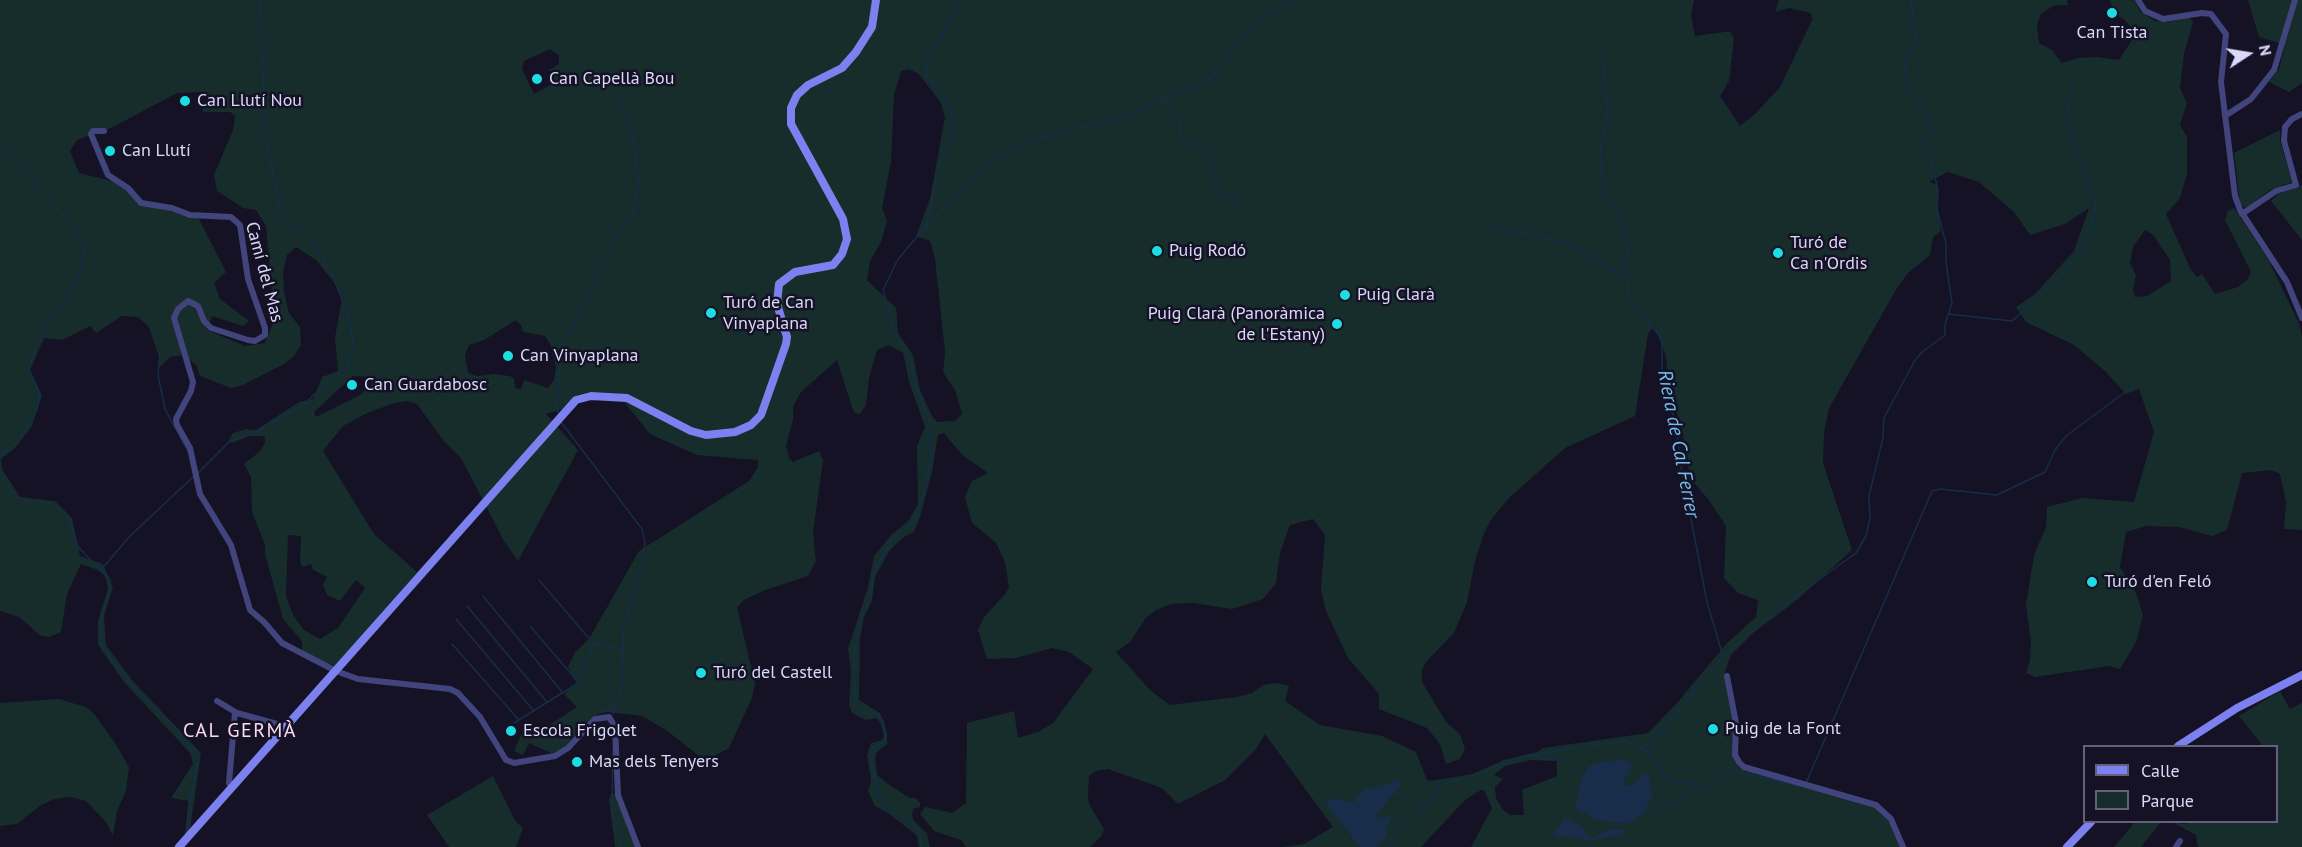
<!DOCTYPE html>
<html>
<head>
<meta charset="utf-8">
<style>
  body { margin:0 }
  #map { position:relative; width:2302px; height:847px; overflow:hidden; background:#141224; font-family:"PT Sans",sans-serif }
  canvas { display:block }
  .legend { position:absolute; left:2083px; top:745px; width:195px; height:78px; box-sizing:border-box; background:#141224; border:2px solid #64627a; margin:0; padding:8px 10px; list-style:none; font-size:18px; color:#dbd9fa }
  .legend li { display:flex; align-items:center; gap:12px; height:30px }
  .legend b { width:30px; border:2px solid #64627a }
  .north { position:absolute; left:2218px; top:24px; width:60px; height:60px; -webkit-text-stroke:4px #141224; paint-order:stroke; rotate:78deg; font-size:16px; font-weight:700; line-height:24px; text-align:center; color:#dbd9fa }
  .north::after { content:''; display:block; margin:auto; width:21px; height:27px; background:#dbd9fa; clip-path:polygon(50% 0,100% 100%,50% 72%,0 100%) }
</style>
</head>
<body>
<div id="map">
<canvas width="2302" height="847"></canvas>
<ul class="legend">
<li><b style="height:8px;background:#7c81ef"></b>Calle</li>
<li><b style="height:16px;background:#162d2b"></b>Parque</li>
</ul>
<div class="north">N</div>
</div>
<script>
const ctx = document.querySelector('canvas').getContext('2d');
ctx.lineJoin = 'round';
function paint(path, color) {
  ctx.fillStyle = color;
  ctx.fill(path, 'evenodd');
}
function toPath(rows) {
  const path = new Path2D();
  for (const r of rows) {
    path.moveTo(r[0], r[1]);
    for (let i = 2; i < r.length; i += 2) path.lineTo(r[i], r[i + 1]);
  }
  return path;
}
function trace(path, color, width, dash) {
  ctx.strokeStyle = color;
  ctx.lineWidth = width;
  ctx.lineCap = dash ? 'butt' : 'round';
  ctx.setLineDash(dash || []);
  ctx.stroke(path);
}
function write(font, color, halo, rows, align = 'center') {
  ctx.font = font + ' "PT Sans",sans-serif';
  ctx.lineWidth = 5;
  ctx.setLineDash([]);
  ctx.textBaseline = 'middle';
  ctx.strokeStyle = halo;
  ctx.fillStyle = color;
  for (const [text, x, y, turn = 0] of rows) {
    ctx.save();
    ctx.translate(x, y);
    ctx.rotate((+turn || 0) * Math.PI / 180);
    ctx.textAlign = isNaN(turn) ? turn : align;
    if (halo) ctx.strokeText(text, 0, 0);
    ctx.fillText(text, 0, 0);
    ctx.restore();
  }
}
paint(toPath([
  [0,0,1694,0,1691,15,1695,36,1725,32,1730,32,1734,38,1729,81,1720,96,1740,126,1756,113,1780,87,1812,20,1811,13,1789,8,1775,12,1779,0,2067,0,2068,5,2053,6,2041,14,2037,24,2039,43,2052,50,2062,63,2077,58,2098,57,2119,60,2136,34,2125,20,2114,13,2110,0,2134,0,2141,12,2155,21,2167,22,2189,17,2193,22,2184,54,2180,88,2187,103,2180,125,2187,137,2187,174,2180,198,2166,214,2190,268,2197,277,2202,274,2215,294,2238,287,2248,279,2251,272,2225,220,2228,211,2234,208,2269,261,2299,323,2302,336,2302,530,2284,529,2286,502,2280,474,2271,470,2242,473,2227,530,2212,536,2179,527,2147,526,2126,532,2120,567,2136,593,2143,615,2136,642,2120,669,2109,666,2035,677,2026,673,2030,661,2031,641,2026,605,2034,555,2046,527,2047,507,2082,498,2134,502,2154,432,2139,389,2126,394,2106,372,2074,345,2026,322,2016,307,2035,294,2074,251,2089,208,2065,224,2030,235,2014,212,1979,182,1948,172,1929,182,1938,185,1938,213,1941,231,1933,237,1930,255,1908,273,1897,288,1829,408,1824,433,1823,463,1852,550,1797,600,1753,633,1731,655,1725,672,1736,731,1736,759,1745,771,1779,777,1875,807,1892,825,1901,847,1471,847,1492,808,1484,790,1481,790,1465,800,1421,847,1283,847,1304,844,1333,827,1265,734,1256,749,1225,780,1178,804,1162,788,1108,769,1096,771,1089,776,1088,795,1089,804,1104,829,1102,835,1090,847,966,847,961,840,934,831,920,814,925,807,952,813,966,803,967,723,1014,711,1018,738,1038,732,1053,723,1093,669,1069,652,1052,648,1016,658,987,659,978,630,984,617,1005,594,1009,588,1008,581,1005,562,996,543,972,523,965,497,972,481,988,473,962,455,944,433,938,435,932,472,920,517,914,532,904,537,890,550,875,577,872,601,864,617,860,639,859,700,880,713,887,733,887,744,876,753,875,758,877,775,888,784,910,798,916,798,920,803,920,807,913,809,912,815,914,821,927,833,930,847,919,847,917,836,891,815,875,806,868,791,871,781,867,755,871,743,882,740,884,736,881,724,877,718,866,720,852,713,849,705,851,670,848,649,868,587,874,556,892,534,909,520,918,504,917,446,925,427,909,382,903,353,889,345,877,350,869,378,866,405,860,414,855,413,852,407,837,360,801,392,793,406,793,419,786,446,789,458,793,462,819,451,823,460,813,533,816,561,808,576,765,590,744,600,737,607,755,684,752,698,729,748,709,759,699,756,666,730,642,716,607,712,596,715,568,746,553,754,529,743,523,755,514,751,522,733,531,737,577,707,564,694,577,684,568,667,575,652,589,639,639,551,749,481,758,467,758,460,697,455,650,434,617,393,589,392,578,395,563,409,546,414,578,450,518,561,504,541,461,458,443,440,417,404,407,401,394,403,365,414,343,426,323,451,374,534,417,572,335,666,302,654,302,641,283,619,265,554,265,545,252,512,251,477,244,464,259,452,265,443,265,438,262,436,249,436,232,443,228,441,233,433,246,429,256,430,299,402,313,399,322,377,338,371,335,337,342,299,337,286,316,260,296,247,287,255,283,272,284,292,289,313,300,327,301,345,294,356,284,364,243,385,231,388,200,376,196,365,183,355,170,357,159,368,159,357,149,327,138,317,122,316,96,333,90,326,62,340,44,338,30,370,42,395,32,426,15,448,1,459,2,469,20,497,55,501,72,518,80,556,103,564,113,587,104,616,106,645,132,680,201,753,190,830,185,835,189,801,171,798,193,764,190,753,124,682,98,645,98,621,108,588,105,576,98,570,81,564,67,594,61,632,49,637,41,636,19,617,0,611],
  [550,49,559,55,559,64,549,70,554,83,534,94,522,69,524,61],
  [909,69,919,74,941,103,945,117,930,199,916,236,930,241,935,259,945,352,943,372,955,390,962,414,955,421,937,422,932,416,920,390,913,355,898,333,896,308,867,280,870,261,881,242,887,221,882,208,891,162,894,95,901,71],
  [201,92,208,94,210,103,203,108,203,112,230,112,235,116,233,130,214,175,217,191,243,208,256,210,266,226,273,304,272,326,265,343,245,346,207,330,212,316,243,326,249,321,220,299,214,283,226,272,199,219,143,200,131,187,120,183,79,173,70,151,77,140,111,128,177,93],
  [2145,230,2153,235,2170,260,2171,281,2147,296,2135,297,2133,290,2136,275,2130,263,2133,247],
  [516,320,521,325,523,332,545,336,550,344,556,367,554,380,548,388,524,380,521,389,515,388,514,378,509,376,495,374,477,376,468,373,465,355,469,345,484,340],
  [1654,326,1666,356,1669,386,1683,434,1690,478,1708,499,1726,526,1724,578,1738,593,1758,600,1756,617,1727,643,1676,704,1648,733,1543,748,1537,752,1504,760,1472,774,1431,781,1427,780,1416,752,1382,736,1320,725,1285,701,1289,686,1277,683,1263,685,1252,693,1237,697,1170,705,1151,691,1116,652,1130,642,1146,618,1156,610,1172,604,1194,603,1232,609,1263,599,1276,583,1280,553,1290,525,1313,519,1325,535,1321,590,1326,611,1348,658,1379,694,1379,709,1427,728,1440,744,1446,764,1460,759,1465,749,1460,734,1446,722,1422,682,1422,670,1426,662,1454,633,1467,602,1475,561,1483,536,1490,521,1509,498,1565,448,1635,416,1648,334],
  [353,376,371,377,372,384,360,395,316,417,314,412],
  [288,535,301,536,300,561,302,567,311,564,313,570,327,577,323,585,327,595,340,601,356,580,365,588,338,628,320,639,304,630,293,615,286,596],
  [1531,760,1557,761,1557,776,1522,790,1524,815,1510,815,1503,810,1496,798,1495,787,1503,779,1494,775,1505,766],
  [2248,0,2302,0,2302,83,2289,92,2269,82,2279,69,2285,45,2259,37],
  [2280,130,2280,141,2292,182,2270,190,2246,208,2240,204,2234,153],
  [2302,185,2302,240,2271,201,2278,194],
  [2280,691,2290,709,2302,703,2302,847,2198,847,2196,835,2172,822,2185,824,2188,822,2276,822,2276,746,2263,746,2239,716],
  [59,699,86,707,95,715,115,743,129,767,126,791,117,811,113,836,106,822,86,801,71,797,55,799,41,805,17,824,0,826,0,703],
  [493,776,516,822,523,828,516,847,449,847,427,815],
  [611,793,616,794,636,847,615,847,609,800],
  [2135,822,2161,822,2141,847,2114,847]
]), '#162d2b');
paint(toPath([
  [1622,759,1631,762,1631,767,1622,786,1633,785,1643,773,1648,775,1653,796,1642,814,1627,824,1591,819,1588,813,1580,813,1574,807,1578,799,1580,782,1588,767,1596,763],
  [1398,779,1401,784,1376,815,1381,818,1392,816,1385,829,1387,835,1377,847,1360,847,1325,802,1334,798,1353,803,1365,788,1378,788],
  [1566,818,1585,828,1584,832,1592,838,1612,829,1626,830,1620,835,1587,841,1567,836,1558,838,1553,834,1562,825,1562,819]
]), '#172d49');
trace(toPath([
  [1602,54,1608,111,1600,152,1603,192,1618,208,1630,246,1625,264,1629,294,1662,340,1662,371,1677,432,1680,461,1707,602,1723,656,1650,745,1643,747],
  [1162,100,1178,117,1182,137,1207,153,1217,187,1222,193,1236,199,1239,212],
  [1490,226,1568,243,1625,276],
  [925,230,940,163,956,131,950,106,927,76,926,59,958,10,958,0],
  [1948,314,2012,321,2059,278,2087,241,2096,205,2066,114,2074,85],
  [160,352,158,375,165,409,188,452],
  [559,414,556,406,562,350,612,241,632,215,639,182,632,132,615,84],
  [561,422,642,529,645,543,642,563,624,624,622,683,613,714],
  [0,456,20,440,37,409,40,395,29,369,36,344,81,271,86,240,3,151],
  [0,473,5,485,16,498,52,504,68,515,78,547,110,579,110,592,101,616,102,646,126,679,175,727,199,759,189,804,186,834],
  [198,473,229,442,256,432,303,405,328,382,344,375,353,346,350,320,331,272,311,238,281,217,266,137,260,0],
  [101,570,129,537,194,476],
  [539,580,593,643],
  [483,596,563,693],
  [467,606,547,702],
  [456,619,533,710],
  [530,626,578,682],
  [452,644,519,720],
  [1723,656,1777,610,1856,553,1866,536,1870,518,1869,496,1883,438,1884,418,1914,362,1921,353,1945,335,1945,324,1952,303,1946,262,1946,243,1937,210,1938,190,1931,161,1922,144,1932,131,1929,118,1907,87,1905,62,1916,40,1911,0],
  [601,711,614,710],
  [514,723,578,683,594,643,622,649],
  [613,748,612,806,613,816,622,832,620,847],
  [1535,756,1544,760,1564,757,1584,774],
  [1806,783,1932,491,1940,489,1997,495,2045,472,2055,450,2066,436,2132,387],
  [1395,792,1426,805],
  [1644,812,1658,810,1674,802,1693,787],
  [921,847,920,833,915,825,883,805,880,798,870,757,873,747,884,742,886,737,883,721,879,715,861,712,855,701,854,655,860,620,871,597,874,570,892,541,914,520,924,494,931,455,930,422,916,388,911,363,895,332,883,290,897,261,909,246,972,177,1016,145,1130,114,1209,79,1253,27,1291,0],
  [1386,847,1400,829,1429,803,1438,787,1448,782,1467,778,1517,758,1567,749,1627,741,1648,752,1666,777,1673,781,1689,782,1706,790,1711,790,1732,771,1798,786]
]), '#172d49', 1.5);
trace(toPath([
  [2138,0,2145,11,2163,19,2202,13,2211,14,2226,34,2221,82,2235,196,2240,210,2287,282,2302,318],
  [2225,116,2251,99,2274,70,2295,0],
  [104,131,93,131,91,134,108,175,128,188,141,203,172,208,190,215,231,217,240,225,248,279,265,328,265,335,255,341,248,340,211,328,204,321,198,306,188,301,178,309,174,318,193,382,191,391,176,419,177,425,190,448,200,494,231,545,250,610,264,622,282,643,336,671,358,679,450,689,458,693,480,717,506,760,514,763,555,756,568,748,595,719,609,717,615,727,618,795,638,847],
  [2242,214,2276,191,2296,185,2284,141,2285,127,2292,119,2302,114],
  [1727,676,1736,723,1735,755,1739,762,1744,767,1876,805,1891,819,1903,847],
  [217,701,237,713,277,724,283,730],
  [232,787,229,783,235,712],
  [2176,847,2180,841]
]), '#42447d', 6);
trace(toPath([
  [2178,746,2237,708,2302,675],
  [179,847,576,400,591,396,627,398,691,431,706,435,735,432,751,425,761,415,786,344,787,337,777,304,779,284,795,272,833,265,842,254,847,239,843,219,791,124,791,108,797,95,808,85,842,68,856,52,872,27,876,0],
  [2067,847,2091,822]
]), '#7c81ef', 8);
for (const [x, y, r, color] of [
  [2112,13,6,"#1ddde3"],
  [537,79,6,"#1ddde3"],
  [185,101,6,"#1ddde3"],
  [110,151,6,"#1ddde3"],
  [1157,251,6,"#1ddde3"],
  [1778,253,6,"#1ddde3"],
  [1345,295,6,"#1ddde3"],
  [711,313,6,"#1ddde3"],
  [1337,324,6,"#1ddde3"],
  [508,356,6,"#1ddde3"],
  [352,385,6,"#1ddde3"],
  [2092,582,6,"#1ddde3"],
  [701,673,6,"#1ddde3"],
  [1713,729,6,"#1ddde3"],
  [511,731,6,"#1ddde3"],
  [577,762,6,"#1ddde3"]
]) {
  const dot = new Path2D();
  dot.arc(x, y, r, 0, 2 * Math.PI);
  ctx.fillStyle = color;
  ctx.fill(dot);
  trace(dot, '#141224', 2);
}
write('18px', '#dbd9fa', '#141224', [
  ["Can Tista",2112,33,"center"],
  ["Can Capellà Bou",549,79],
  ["Can Llutí Nou",197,101],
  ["Can Llutí",122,151],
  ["Turó de",1790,243],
  ["Ca n'Ordis",1790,264],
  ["Puig Rodó",1169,251],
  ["Puig Clarà",1357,295],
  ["Turó de Can",723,303],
  ["Vinyaplana",723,324],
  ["Puig Clarà (Panoràmica",1325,314,"right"],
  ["de l'Estany)",1325,335,"right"],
  ["Can Vinyaplana",520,356],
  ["Can Guardabosc",364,385],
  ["Turó d'en Feló",2104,582],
  ["Turó del Castell",713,673],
  ["Puig de la Font",1725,729],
  ["Escola Frigolet",523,731],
  ["Mas dels Tenyers",589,762]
], 'left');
write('18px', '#dbd9fa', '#141224', [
  ["Camí del Mas",264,272,75]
]);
write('italic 20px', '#74beee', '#141224', [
  ["Riera de Cal Ferrer",1678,444,79]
]);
ctx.letterSpacing = '1.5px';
write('20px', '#fbdbf1', '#141224', [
  ["CAL GERMÀ",240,731]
]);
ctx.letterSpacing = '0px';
</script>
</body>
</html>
